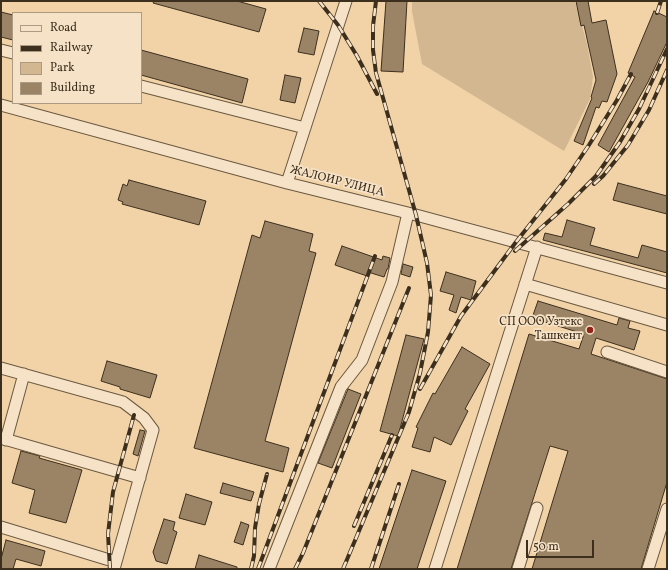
<!DOCTYPE html>
<html>
<head>
<meta charset="utf-8">
<style>
  body { margin:0 }
  #map { position:relative; width:668px; height:570px; overflow:hidden; background:#f1d3a7; font-family:Vollkorn,serif }
  canvas { display:block }
  .frame { position:absolute; inset:0; border:2px solid #3d2f1e; pointer-events:none }
  .legend { position:absolute; left:12px; top:12px; width:130px; height:92px; box-sizing:border-box; background:#f6e2c6; border:1px solid #ac9a83; margin:0; padding:5px 7px; list-style:none; font-size:12px; color:#3d2f1e }
  .legend li { display:flex; align-items:center; gap:8px; height:20px }
  .legend b { width:20px; border:1px solid #ac9a83 }
  .scale { position:absolute; left:526px; top:540px; width:68px; height:18px; box-sizing:border-box; border:2px solid #3d2f1e; border-top:0; padding-left:5px; font-size:12px; line-height:14px; white-space:nowrap; color:#3d2f1e; -webkit-text-stroke:3px #f6e2c6; paint-order:stroke }
</style>
</head>
<body>
<div id="map">
<canvas width="668" height="570"></canvas>
<div class="frame"></div>
<ul class="legend">
<li><b style="height:5px;background:#f6e2c6"></b>Road</li>
<li><b style="height:5px;background:#3d2f1e"></b>Railway</li>
<li><b style="height:11px;background:#d2b790"></b>Park</li>
<li><b style="height:11px;background:#9b8465"></b>Building</li>
</ul>
<div class="scale">50 m</div>
</div>
<script>
const ctx = document.querySelector('canvas').getContext('2d');
ctx.lineJoin = 'round';
function paint(path, color) {
  ctx.fillStyle = color;
  ctx.fill(path, 'evenodd');
}
function toPath(rows) {
  const path = new Path2D();
  for (const r of rows) {
    path.moveTo(r[0], r[1]);
    for (let i = 2; i < r.length; i += 2) path.lineTo(r[i], r[i + 1]);
  }
  return path;
}
function trace(path, color, width, dash) {
  ctx.strokeStyle = color;
  ctx.lineWidth = width;
  ctx.lineCap = dash ? 'butt' : 'round';
  ctx.setLineDash(dash || []);
  ctx.stroke(path);
}
function write(font, color, halo, rows, align = 'center') {
  ctx.font = font + ' Vollkorn,serif';
  ctx.lineWidth = 3.5;
  ctx.setLineDash([]);
  ctx.textBaseline = 'middle';
  ctx.strokeStyle = halo;
  ctx.fillStyle = color;
  for (const [text, x, y, turn = 0] of rows) {
    ctx.save();
    ctx.translate(x, y);
    ctx.rotate((+turn || 0) * Math.PI / 180);
    ctx.textAlign = isNaN(turn) ? turn : align;
    if (halo) ctx.strokeText(text, 0, 0);
    ctx.fillText(text, 0, 0);
    ctx.restore();
  }
}
paint(toPath([
  [412,1,575,1,587,44,593,77,590,99,564,151,422,64,412,11]
]), '#d2b790');
const building = toPath([
  [154,1,237,1,266,9,259,32,153,3,154,1],
  [386,1,407,1,403,72,381,71,386,1],
  [576,1,588,1,592,23,606,20,617,74,607,102,602,101,599,108,596,107,583,145,574,141,592,98,591,97,596,80,584,25,581,26,576,1],
  [654,11,667,17,667,42,648,82,609,152,598,145,635,77,628,73,654,11],
  [1,12,13,15,13,40,1,37,1,12],
  [304,28,319,31,314,55,298,52,304,28],
  [141,50,248,79,242,103,141,75,141,50],
  [285,75,301,78,295,103,280,100,285,75],
  [129,180,206,201,199,225,122,204,123,202,118,200,123,184,127,186,129,180],
  [618,183,667,196,667,214,613,200,618,183],
  [567,220,595,228,590,245,638,258,642,245,667,252,667,273,543,240,545,233,562,237,567,220],
  [265,221,313,234,309,251,316,253,265,441,289,448,283,472,194,448,252,235,260,238,265,221],
  [342,246,382,260,383,256,390,258,388,269,387,269,384,277,368,272,367,276,335,265,342,246],
  [403,264,413,267,410,277,401,274,403,264],
  [446,272,476,281,471,300,461,297,456,313,449,310,454,295,440,291,446,272],
  [538,301,617,325,619,318,630,321,628,328,640,331,634,350,596,338,591,354,667,379,667,482,641,569,532,569,568,451,550,446,511,569,457,569,529,334,579,349,584,334,532,318,538,301],
  [406,335,424,339,398,436,380,431,406,335],
  [462,347,490,364,465,409,468,411,451,445,434,437,430,452,412,447,418,428,416,427,433,393,435,394,462,347],
  [107,361,157,375,150,398,120,389,120,387,101,381,107,361],
  [348,389,361,394,332,468,318,463,348,389],
  [140,430,145,431,138,456,133,454,140,430],
  [21,451,40,456,39,458,82,470,66,523,29,513,35,490,12,483,21,451],
  [412,470,446,481,417,569,379,569,412,470],
  [223,483,254,492,251,501,220,493,223,483],
  [186,494,212,502,205,525,179,518,186,494],
  [164,519,175,522,173,530,177,532,167,564,156,561,153,552,164,519],
  [241,522,249,525,243,545,234,542,241,522],
  [6,540,45,551,41,566,16,559,13,569,1,569,1,559,6,540],
  [199,555,237,567,237,569,195,569,199,555]
]);
paint(building, '#9b8465');
trace(building, '#3d2f1e', 1);
const minor = toPath([
  [1,50,13,53],
  [141,86,305,128],
  [1,105,287,183,416,215,667,283],
  [287,183,346,1],
  [525,284,667,325],
  [607,352,667,372],
  [1,368,123,402,144,418,153,430,114,569],
  [1,438,140,478],
  [6,440,24,374],
  [1,527,116,562],
  [269,569,341,387,362,360,392,282,408,213],
  [435,569,537,247],
  [518,569,537,508],
  [648,569,667,509]
]);
trace(minor, '#6a5840', 13);
trace(minor, '#f6e2c6', 11);
const rail = toPath([
  [319,1,338,25,357,56,377,94],
  [657,13,661,1],
  [594,184,603,176,628,145,649,110,667,70],
  [515,251,568,204,596,176,620,142,639,109,667,49],
  [420,389,461,316,516,242,566,179,589,145,617,100,631,74],
  [354,526,392,435],
  [110,569,108,534,113,492,134,415],
  [251,569,254,556,255,528,259,504,267,474],
  [258,569,375,256],
  [295,569,303,553,409,288],
  [343,569,409,412,420,373,428,332,431,295,427,263,416,215,376,73,373,50,373,26,376,1],
  [371,569,399,484]
]);
trace(rail, '#3d2f1e', 4);
trace(rail, '#f6e2c6', 2.5, [8]);
for (const [x, y, r, color] of [
  [590,330,4,"#8f2418"]
]) {
  const dot = new Path2D();
  dot.arc(x, y, r, 0, 2 * Math.PI);
  ctx.fillStyle = color;
  ctx.fill(dot);
  trace(dot, '#f6e2c6', 1.5);
}
write('12px', '#3d2f1e', '#f6e2c6', [
  ["ЖАЛОИР УЛИЦА",337,182,14]
]);
write('12px', '#3d2f1e', '#f6e2c6', [
  ["СП ООО Узтекс",582,323],
  ["Ташкент",582,337]
], 'right');
</script>
</body>
</html>
